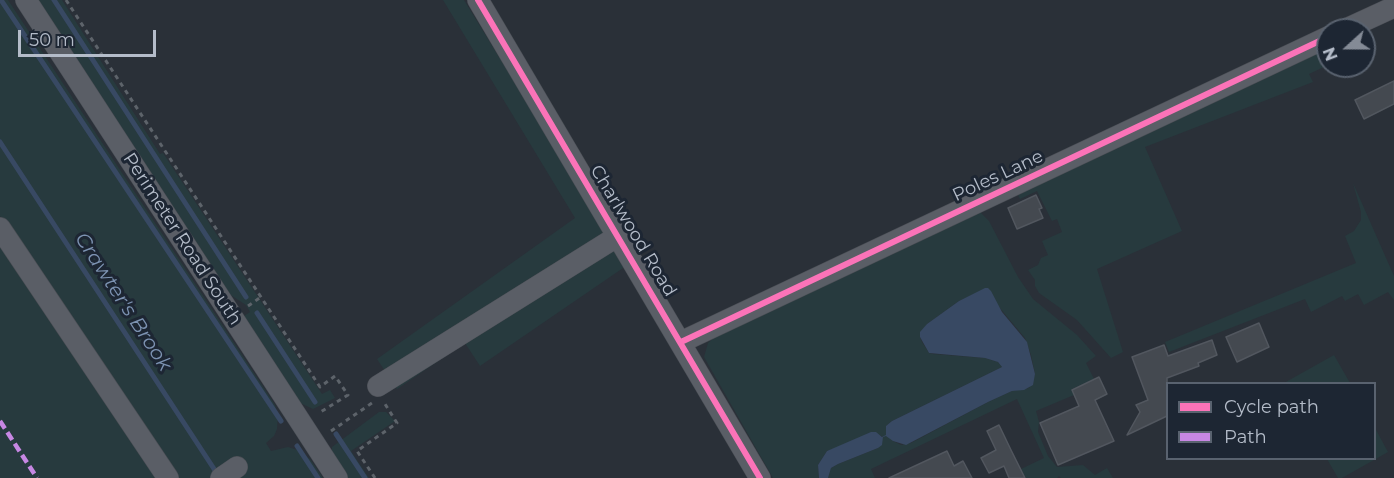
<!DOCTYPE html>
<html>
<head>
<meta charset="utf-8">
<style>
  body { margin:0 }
  #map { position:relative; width:1394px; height:478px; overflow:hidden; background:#2a3038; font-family:Montserrat,sans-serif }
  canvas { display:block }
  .legend { position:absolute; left:1166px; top:382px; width:210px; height:78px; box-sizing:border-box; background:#1d2633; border:2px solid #59626f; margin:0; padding:8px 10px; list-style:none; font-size:18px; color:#b4bcc9 }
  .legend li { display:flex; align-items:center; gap:12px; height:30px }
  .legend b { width:30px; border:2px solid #59626f }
  .north { position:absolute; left:1316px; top:18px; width:60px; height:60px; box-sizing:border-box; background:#1d2633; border:2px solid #59626f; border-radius:50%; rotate:249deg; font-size:16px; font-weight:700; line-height:24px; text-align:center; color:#b4bcc9 }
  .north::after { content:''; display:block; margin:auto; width:21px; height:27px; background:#848b96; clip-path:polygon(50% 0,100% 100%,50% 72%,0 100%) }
  .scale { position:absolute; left:18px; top:30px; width:138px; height:27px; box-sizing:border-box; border:3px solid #b4bcc9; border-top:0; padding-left:8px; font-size:18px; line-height:21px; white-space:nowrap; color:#b4bcc9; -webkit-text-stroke:4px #1d2633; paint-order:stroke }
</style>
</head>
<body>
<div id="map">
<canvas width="1394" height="478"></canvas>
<ul class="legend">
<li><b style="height:8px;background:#fb73b8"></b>Cycle path</li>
<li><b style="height:8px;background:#c787e3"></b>Path</li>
</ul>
<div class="north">N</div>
<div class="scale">50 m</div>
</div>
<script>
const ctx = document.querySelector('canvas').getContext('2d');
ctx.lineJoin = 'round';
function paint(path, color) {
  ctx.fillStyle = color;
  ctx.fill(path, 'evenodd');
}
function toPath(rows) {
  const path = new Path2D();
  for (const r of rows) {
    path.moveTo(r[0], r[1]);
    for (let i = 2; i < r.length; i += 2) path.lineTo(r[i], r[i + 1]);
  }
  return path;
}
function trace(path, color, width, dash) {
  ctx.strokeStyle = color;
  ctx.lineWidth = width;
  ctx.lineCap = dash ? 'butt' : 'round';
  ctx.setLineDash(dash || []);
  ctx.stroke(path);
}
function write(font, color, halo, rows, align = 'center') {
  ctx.font = font + ' Montserrat,sans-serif';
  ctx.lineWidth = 6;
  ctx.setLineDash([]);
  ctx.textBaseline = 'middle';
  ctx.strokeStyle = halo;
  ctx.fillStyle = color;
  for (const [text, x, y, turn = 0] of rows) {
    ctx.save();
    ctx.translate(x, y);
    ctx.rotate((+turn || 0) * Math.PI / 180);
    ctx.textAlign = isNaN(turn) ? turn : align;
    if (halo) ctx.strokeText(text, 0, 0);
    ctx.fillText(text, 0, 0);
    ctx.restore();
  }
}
paint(toPath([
  [0,0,8,0,275,405,278,415,277,429,274,436,266,443,271,451,288,447,297,450,310,459,323,478,231,478,234,462,210,478,174,478,0,216],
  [32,0,62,0,160,154,163,153,322,394,330,390,335,398,313,409,300,403,241,318,250,312,246,305,229,294],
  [443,0,464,0,592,208,626,266,480,366,465,343,397,389,377,359,575,218],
  [1328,45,1328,65,1309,74,1313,82,1145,147,1182,231,1097,269,1123,352,1111,358,1077,320,1039,293,1035,286,1035,280,1028,270,1038,265,1041,258,1048,255,1042,241,1062,232,1057,219,1052,221,1037,191,1020,199,1018,195,995,205],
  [1353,183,1394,276,1394,300,1388,292,1364,305,1358,294,1345,301,1342,296,1311,312,1305,299,1169,352,1165,342,1356,263,1345,236,1354,231,1361,220,1361,212],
  [980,212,989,221,1018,277,1033,299,1077,335,1096,356,1086,363,1094,379,1072,389,1074,395,1036,411,1039,422,1038,432,1048,456,1057,467,1083,465,1095,475,1107,468,1113,478,1061,478,1059,476,1057,478,1026,478,1021,469,1044,458,1017,399,871,469,875,478,828,478,831,468,838,464,878,448,883,437,878,434,827,451,818,465,819,478,773,478,704,357,708,343,725,327],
  [977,293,999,307,1025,338,1031,355,1035,374,1029,388,1012,391,988,402,911,443,901,445,893,441,886,432,886,426,892,421,1002,367,998,362,985,358,933,354,929,353,922,342,920,337,927,324,959,301],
  [0,235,161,478,0,478],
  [1334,355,1350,383,1284,383],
  [379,412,386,412,395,421,351,451,369,478,346,478,332,456,332,447],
  [1375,428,1388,452,1342,478,1338,478,1327,459,1374,458]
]), '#273a3e');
paint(toPath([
  [985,288,988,288,991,291,1002,312,1027,342,1035,374,1033,385,1024,390,1012,391,988,402,906,445,893,441,886,436,883,437,882,445,878,448,838,464,831,468,828,478,819,478,818,465,827,451,871,432,876,432,882,437,886,435,886,426,892,421,1002,367,998,362,985,358,929,353,920,337,920,332,927,324,959,301]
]), '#384963');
trace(toPath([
  [1,0,281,421],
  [54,0,246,297],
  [0,142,218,475],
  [257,313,315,402],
  [336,434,365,478],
  [297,446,318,478]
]), '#384963', 5);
const building = toPath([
  [1394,81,1394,104,1364,119,1355,100,1394,81],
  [1036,195,1042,208,1039,209,1043,218,1017,229,1008,208,1036,195],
  [1259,323,1269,347,1237,362,1226,337,1259,323],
  [1212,340,1217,355,1198,363,1199,366,1167,378,1167,416,1127,435,1140,412,1136,405,1148,400,1132,357,1164,345,1168,356,1212,340],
  [1099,377,1107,394,1095,400,1114,441,1058,465,1040,423,1079,406,1072,390,1099,377],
  [999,425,1011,450,1025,478,1009,478,1004,466,989,473,981,458,996,450,987,431,999,425],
  [947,451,954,466,963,461,972,478,889,478,947,451]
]);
paint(building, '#444950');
trace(building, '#52575f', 1.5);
const minor = toPath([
  [26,0,337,478],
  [478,0,760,478],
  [1344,30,1394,7],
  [0,228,168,478],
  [681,342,1328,37],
  [378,386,618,236],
  [221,478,237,467]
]);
trace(minor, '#484c53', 22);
trace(toPath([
  [66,0,320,387,335,376,348,395,319,413],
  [248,306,261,297],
  [331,431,372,403],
  [375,478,357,451,397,423,385,404]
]), '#5d636a', 3, [4.5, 4.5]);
trace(minor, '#5a5e66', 21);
trace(toPath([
  [0,421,37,478]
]), '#c787e3', 4.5, [9, 4.5]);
trace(toPath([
  [478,0,760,478],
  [681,342,1328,37]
]), '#fb73b8', 6);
write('18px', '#b4bcc9', '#1d2633', [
  ["Poles Lane",998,176,-25],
  ["Charlwood Road",633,231,59],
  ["Perimeter Road South",182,239,57]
]);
write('italic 20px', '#7c92b1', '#1d2633', [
  ["Crawter's Brook",123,302,57]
]);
</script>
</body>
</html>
